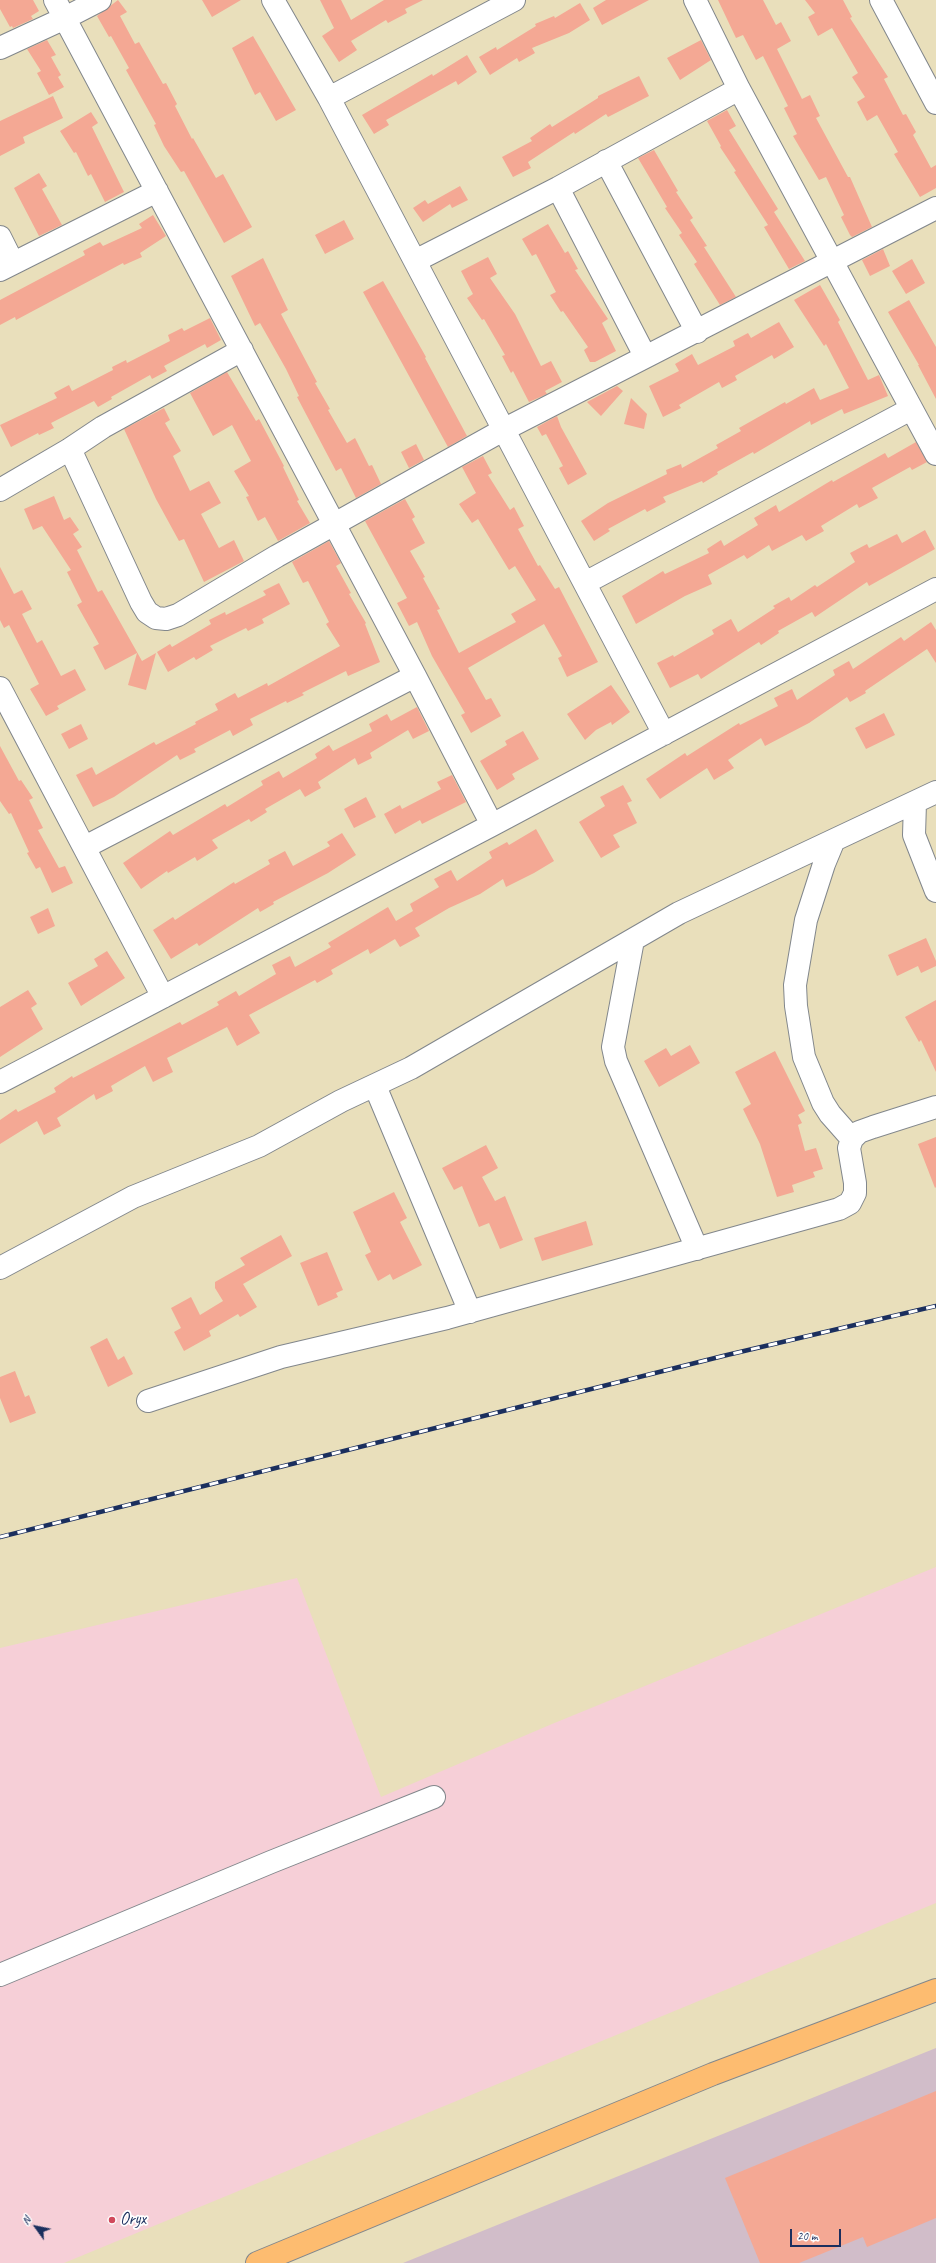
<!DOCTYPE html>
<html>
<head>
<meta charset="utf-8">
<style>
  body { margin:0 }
  #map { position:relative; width:936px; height:2263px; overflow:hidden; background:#e9dfbb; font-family:Caveat,sans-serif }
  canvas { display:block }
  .north { position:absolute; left:16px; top:2207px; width:40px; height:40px; -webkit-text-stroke:3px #fff; paint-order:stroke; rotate:303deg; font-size:11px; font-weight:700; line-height:16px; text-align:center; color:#1b2f5e }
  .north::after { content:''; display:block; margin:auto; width:14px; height:18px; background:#1b2f5e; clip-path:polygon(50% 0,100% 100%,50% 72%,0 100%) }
  .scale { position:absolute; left:790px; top:2229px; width:51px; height:18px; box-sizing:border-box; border:2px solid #1b2f5e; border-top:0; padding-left:5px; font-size:12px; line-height:14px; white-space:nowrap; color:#1b2f5e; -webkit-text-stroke:3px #fff; paint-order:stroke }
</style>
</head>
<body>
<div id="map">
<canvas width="936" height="2263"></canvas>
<div class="north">N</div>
<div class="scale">20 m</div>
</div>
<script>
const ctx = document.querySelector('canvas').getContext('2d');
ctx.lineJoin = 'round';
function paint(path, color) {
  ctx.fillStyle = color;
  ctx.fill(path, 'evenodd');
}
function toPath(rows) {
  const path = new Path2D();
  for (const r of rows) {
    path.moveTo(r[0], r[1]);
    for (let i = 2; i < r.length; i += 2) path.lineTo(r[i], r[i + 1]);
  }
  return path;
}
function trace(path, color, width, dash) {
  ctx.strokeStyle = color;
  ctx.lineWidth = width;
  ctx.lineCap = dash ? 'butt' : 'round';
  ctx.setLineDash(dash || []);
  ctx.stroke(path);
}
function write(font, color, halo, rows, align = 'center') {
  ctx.font = font + ' Caveat,sans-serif';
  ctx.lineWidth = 3.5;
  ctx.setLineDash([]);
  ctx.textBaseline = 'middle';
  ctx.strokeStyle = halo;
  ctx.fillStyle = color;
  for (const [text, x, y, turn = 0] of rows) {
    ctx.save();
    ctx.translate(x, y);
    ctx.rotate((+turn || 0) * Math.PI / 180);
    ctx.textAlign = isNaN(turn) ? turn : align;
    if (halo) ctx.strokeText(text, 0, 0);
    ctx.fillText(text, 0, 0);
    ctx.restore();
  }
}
paint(toPath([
  [936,1567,936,1903,64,2263,0,2263,0,1648,297,1578,381,1797,552,1724]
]), '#f6cfd7');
paint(toPath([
  [936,2048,936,2263,403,2263]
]), '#d1bdc9');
paint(toPath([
  [0,0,33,0,39,11,31,16,33,19,13,28,12,26,10,27,0,9],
  [118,0,127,12,120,16,135,44,139,42,163,84,166,83,177,104,175,106,192,139,193,138,216,178,223,174,252,227,224,243,184,171,181,172,164,146,154,125,156,124,126,70,129,68,111,36,109,37,97,16],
  [202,0,241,0,212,17],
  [320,0,341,0,351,20,384,0,423,0,405,9,407,13,388,23,386,20,351,41,357,50,339,62,322,36,334,28],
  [606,0,649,0,602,25,593,8],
  [718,0,763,0,776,25,781,22,791,41,777,49,802,99,810,95,820,116,816,118,848,177,850,177,872,227,852,237,850,235,841,217,844,215,826,177,819,180,793,136,797,134,784,108,788,106,763,56,756,60,743,35,736,38],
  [805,0,843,0,852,17,850,18,888,77,884,79,903,115,906,114,916,132,913,135,931,168,936,165,936,188,920,197,894,154,898,152,877,115,867,121,857,102,865,97,852,77,858,73,832,28,818,36,808,17,815,13],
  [580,3,590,20,569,33,532,48,535,53,519,62,517,58,490,75,479,57,496,47,497,50,536,26,535,24,554,16,555,18],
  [253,36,296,110,276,121,260,92,255,95,232,48],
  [47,40,56,55,51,57,61,75,58,77,64,87,49,95,37,73,41,71,27,49],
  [701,40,711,60,680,80,667,58],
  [467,55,477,72,458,85,456,81,386,120,389,125,374,134,362,115,432,74,433,76],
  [639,76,649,96,608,117,606,114,575,134,574,132,528,162,531,168,513,177,502,157,532,141,530,138,550,124,552,127,598,98,598,96],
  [53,96,63,118,23,137,25,143,0,156,0,121],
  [727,110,736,126,729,130,778,209,774,212,805,261,789,269,764,227,768,225,734,172,736,171,720,147,721,146,707,121],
  [91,112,98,123,92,127,124,192,105,202,91,174,88,176,76,152,74,153,60,131],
  [654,150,678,191,676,192,693,218,690,220,707,246,704,247,736,297,720,305,694,264,697,262,679,235,682,233,665,208,667,207,638,158],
  [39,173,47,186,42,189,62,225,39,236,14,188],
  [460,186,468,200,452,208,450,204,423,222,413,208,425,200,428,204],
  [153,215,166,236,140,253,142,257,124,265,123,263,16,320,15,317,0,325,0,300,85,255,83,251,100,242,103,246,142,228,139,224],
  [344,220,354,239,325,254,315,235],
  [548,224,565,253,568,251,578,269,575,270,608,319,602,323,616,351,595,362,590,362,584,350,588,347,563,311,561,312,550,295,556,292,536,254,532,256,522,239],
  [883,249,890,266,870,276,862,260],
  [488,257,497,274,490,278,515,314,541,366,551,361,562,382,545,391,547,394,529,402,513,371,511,373,502,356,505,355,484,319,482,320,467,298,473,294,461,271],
  [263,258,288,310,281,314,317,382,315,383,330,409,328,410,347,443,355,438,369,466,372,465,381,484,356,498,341,468,336,471,297,397,299,396,286,369,260,323,255,326,231,276],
  [912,259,925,283,906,294,892,271],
  [383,281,426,357,425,358,467,436,448,447,363,292],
  [820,285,840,320,838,322,868,380,879,375,888,396,844,414,842,409,811,425,810,421,754,454,753,452,717,472,718,474,703,483,702,481,663,497,666,502,647,512,645,509,608,529,610,531,594,541,581,521,608,503,667,474,666,470,681,464,682,468,718,448,716,445,741,431,739,428,785,402,786,404,814,388,820,400,849,388,826,344,824,346,794,300],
  [909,300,936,347,936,399,918,365,919,365,888,312],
  [210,318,221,340,207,348,205,344,164,366,167,371,152,379,150,375,111,397,112,399,98,407,94,401,51,423,54,428,39,435,38,433,11,447,0,425,57,398,54,393,69,385,72,391,113,370,112,367,126,360,127,363,170,341,168,335,182,328,184,331],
  [779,322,794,347,774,359,772,355,735,376,737,380,722,388,719,382,679,405,681,408,663,417,649,386,679,371,675,364,692,354,698,365,735,346,733,341,748,333,751,338],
  [227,372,256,421,259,419,284,466,283,467,299,500,297,501,310,523,278,541,265,517,258,521,246,497,249,496,234,471,251,461,232,425,213,436,190,393],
  [617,386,623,391,601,416,587,402],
  [631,398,647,414,644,429,624,424],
  [164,408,170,420,165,423,181,451,173,456,190,491,209,481,221,503,201,514,219,548,234,540,244,561,204,582,184,539,179,541,156,499,124,429],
  [557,416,561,427,587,474,568,485,559,468,563,466,546,434,542,436,537,427],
  [916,442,927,462,912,470,910,467,872,488,878,498,859,508,857,504,821,526,824,531,806,541,802,535,772,551,769,545,747,559,744,555,708,575,712,584,685,596,636,624,622,596,663,571,665,574,709,553,707,549,721,540,724,546,758,525,754,518,776,505,779,512,832,480,833,482,885,453,888,458],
  [416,444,424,460,409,468,401,452],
  [483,456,492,473,488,475,510,510,514,507,524,526,518,529,538,566,540,565,555,589,559,587,598,662,567,677,558,658,562,656,544,624,468,668,486,700,491,698,501,716,471,733,461,715,465,713,432,656,417,622,409,626,397,603,407,598,365,521,405,499,415,517,412,519,425,543,410,551,425,577,423,578,440,609,437,610,459,653,516,622,511,614,536,600,515,566,509,570,478,519,472,523,459,504,476,493,462,467],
  [54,496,64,520,70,517,79,530,73,534,82,547,77,550,98,592,102,590,142,661,156,653,146,690,128,685,137,653,105,670,93,647,99,644,77,605,82,602,67,572,71,570,42,526,33,530,24,509],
  [925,530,935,549,869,586,867,582,815,617,812,612,778,631,779,633,761,645,759,642,701,679,698,674,670,688,657,663,673,655,674,657,714,634,712,630,731,619,738,632,775,608,773,606,789,597,791,601,815,585,817,587,855,562,850,553,867,544,869,548,897,534,902,543],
  [329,541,341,563,336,566,351,593,349,594,366,623,365,624,380,662,348,676,346,671,302,693,304,695,287,703,286,701,250,719,253,725,233,736,230,730,194,749,196,752,180,760,177,755,114,797,93,807,76,775,92,767,96,775,154,742,156,745,196,724,195,722,218,710,215,704,235,693,238,698,267,683,268,686,340,646,326,624,329,622,308,581,303,583,292,562],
  [0,567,14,594,22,590,32,609,22,614,37,643,42,640,61,676,75,669,86,690,57,706,59,709,46,716,30,689,39,684,9,625,4,628,0,620],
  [279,583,290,604,262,619,264,623,248,631,246,628,210,646,213,650,196,660,194,657,168,672,157,652,170,644,172,647,211,624,209,620,225,612,226,615,266,595,263,591],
  [931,622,936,630,936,663,927,649,865,691,866,693,850,702,847,697,809,723,765,746,761,738,728,760,734,768,714,780,707,768,660,799,646,779,685,753,687,756,739,723,740,725,778,706,774,698,792,689,797,700,835,675,833,670,849,661,853,669,901,637,904,641],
  [611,685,630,712,612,725,611,722,596,730,585,740,567,714],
  [417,707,429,731,413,739,408,730,370,753,372,758,358,765,355,758,318,782,321,788,305,797,300,789,265,809,267,812,251,822,249,819,212,840,218,848,197,861,195,857,168,873,167,871,141,889,123,863,170,831,173,835,225,804,227,807,263,785,261,781,279,771,283,778,317,758,315,754,329,745,333,751,372,731,369,724,387,714,391,721],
  [884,713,895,735,866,749,855,728],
  [81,724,88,739,69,749,61,734],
  [523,731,539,759,512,774,515,779,497,790,480,761,507,745,505,741],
  [0,746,19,781,21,780,33,798,29,800,43,828,38,830,59,868,65,866,73,883,52,893,40,867,36,869,27,853,29,852,11,813,9,814,0,801],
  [452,775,466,802,422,824,420,820,395,834,384,814,400,805,402,809,441,789,437,782],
  [623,785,632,801,627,803,637,823,613,835,620,847,601,858,579,822,605,806,600,797],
  [366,797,376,817,354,828,344,809],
  [536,829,554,861,534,873,506,887,503,879,480,894,449,908,415,928,420,936,400,947,395,939,370,954,368,949,331,970,333,974,317,983,315,980,249,1015,260,1033,237,1046,227,1027,167,1058,173,1072,153,1082,145,1066,111,1086,113,1091,96,1100,94,1094,57,1118,61,1126,44,1135,37,1121,0,1144,0,1120,16,1109,18,1112,56,1092,54,1088,72,1076,73,1078,180,1022,182,1025,219,1005,217,1002,236,991,239,996,276,974,272,965,290,956,295,967,331,947,328,943,388,907,396,921,413,911,410,904,439,887,434,879,451,870,457,881,492,858,489,852,507,842,509,845],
  [342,833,356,855,328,873,273,902,274,904,260,912,258,908,199,946,197,943,171,959,153,930,173,917,175,920,234,882,235,884,270,864,268,860,285,851,293,866,330,846,327,842],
  [48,908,55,926,38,934,30,917],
  [926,938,936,961,936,966,921,973,918,966,897,976,888,955],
  [107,951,125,978,81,1006,68,983,98,966,94,959],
  [28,990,37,1004,31,1008,43,1029,0,1057,0,1007],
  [936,1000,936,1072,921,1040,919,1042,905,1017],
  [690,1045,700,1063,659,1087,644,1061,666,1048,671,1056],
  [775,1051,805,1111,798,1115,802,1123,798,1125,805,1151,816,1148,823,1169,813,1172,815,1177,792,1185,794,1192,777,1197,760,1144,743,1109,751,1104,735,1072],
  [936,1137,936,1187,935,1188,918,1144],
  [486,1145,498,1168,482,1177,495,1201,505,1196,523,1240,500,1249,489,1223,479,1227,462,1186,454,1190,442,1168],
  [394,1192,407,1218,400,1222,422,1265,393,1280,390,1274,378,1281,365,1255,371,1252,353,1212],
  [586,1221,593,1245,542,1261,534,1238],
  [281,1235,292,1256,243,1284,257,1307,240,1317,238,1314,209,1331,211,1336,184,1351,174,1332,181,1328,171,1308,191,1297,200,1315,223,1301,215,1288,215,1282,245,1265,240,1258],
  [327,1252,343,1290,336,1293,338,1297,318,1306,300,1263],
  [107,1338,118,1360,124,1356,133,1374,108,1387,90,1347],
  [15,1371,25,1397,29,1395,36,1413,10,1423,0,1398,0,1377],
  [936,2091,936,2218,867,2247,863,2237,799,2263,760,2263,725,2178]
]), '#f4a894');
const minor = toPath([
  [55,0,415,676,492,825],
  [273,0,329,98,664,734],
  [695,0,739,89,936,454],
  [881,0,936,103],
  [0,48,65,18,100,0],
  [329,98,514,0],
  [606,161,697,332],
  [558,188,645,356],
  [0,237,13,263],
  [415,261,558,188,739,89],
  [0,270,157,191],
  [70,449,141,602,147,612,156,618,166,619,178,615,277,556,505,429,936,208],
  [0,490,70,449,103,427,242,350],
  [585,583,911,409],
  [0,688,163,997],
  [915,803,914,835,936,891],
  [834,840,824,864,806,920,795,985,796,1006,804,1057,823,1103,830,1114,852,1139],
  [85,847,415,676],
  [633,940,613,1047,616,1061,697,1249],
  [0,1082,492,825,936,589],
  [375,1086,470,1312],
  [0,1268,133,1197,259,1146,341,1101,411,1068,679,913,936,792],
  [148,1401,281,1357,447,1318,839,1209,850,1203,855,1193,855,1183,849,1148,852,1139,859,1132,873,1127,936,1107],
  [0,1975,271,1862,434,1797]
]);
const highway = toPath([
  [257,2263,713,2074,936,1990]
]);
trace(minor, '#82878c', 24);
trace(highway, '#82878c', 24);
trace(minor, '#fff', 22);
trace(highway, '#fdbc70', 22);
const rail = toPath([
  [0,1537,727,1355,936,1306]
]);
trace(rail, '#1b2f5e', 4.5);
trace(rail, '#fff', 3, [9]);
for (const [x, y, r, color] of [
  [112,2220,4,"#d1495b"]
]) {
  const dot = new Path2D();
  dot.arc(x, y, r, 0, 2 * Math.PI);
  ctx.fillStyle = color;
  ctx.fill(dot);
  trace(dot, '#fff', 1.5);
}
write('17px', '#1b2f5e', '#fff', [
  ["Oryx",120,2220]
], 'left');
</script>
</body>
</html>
